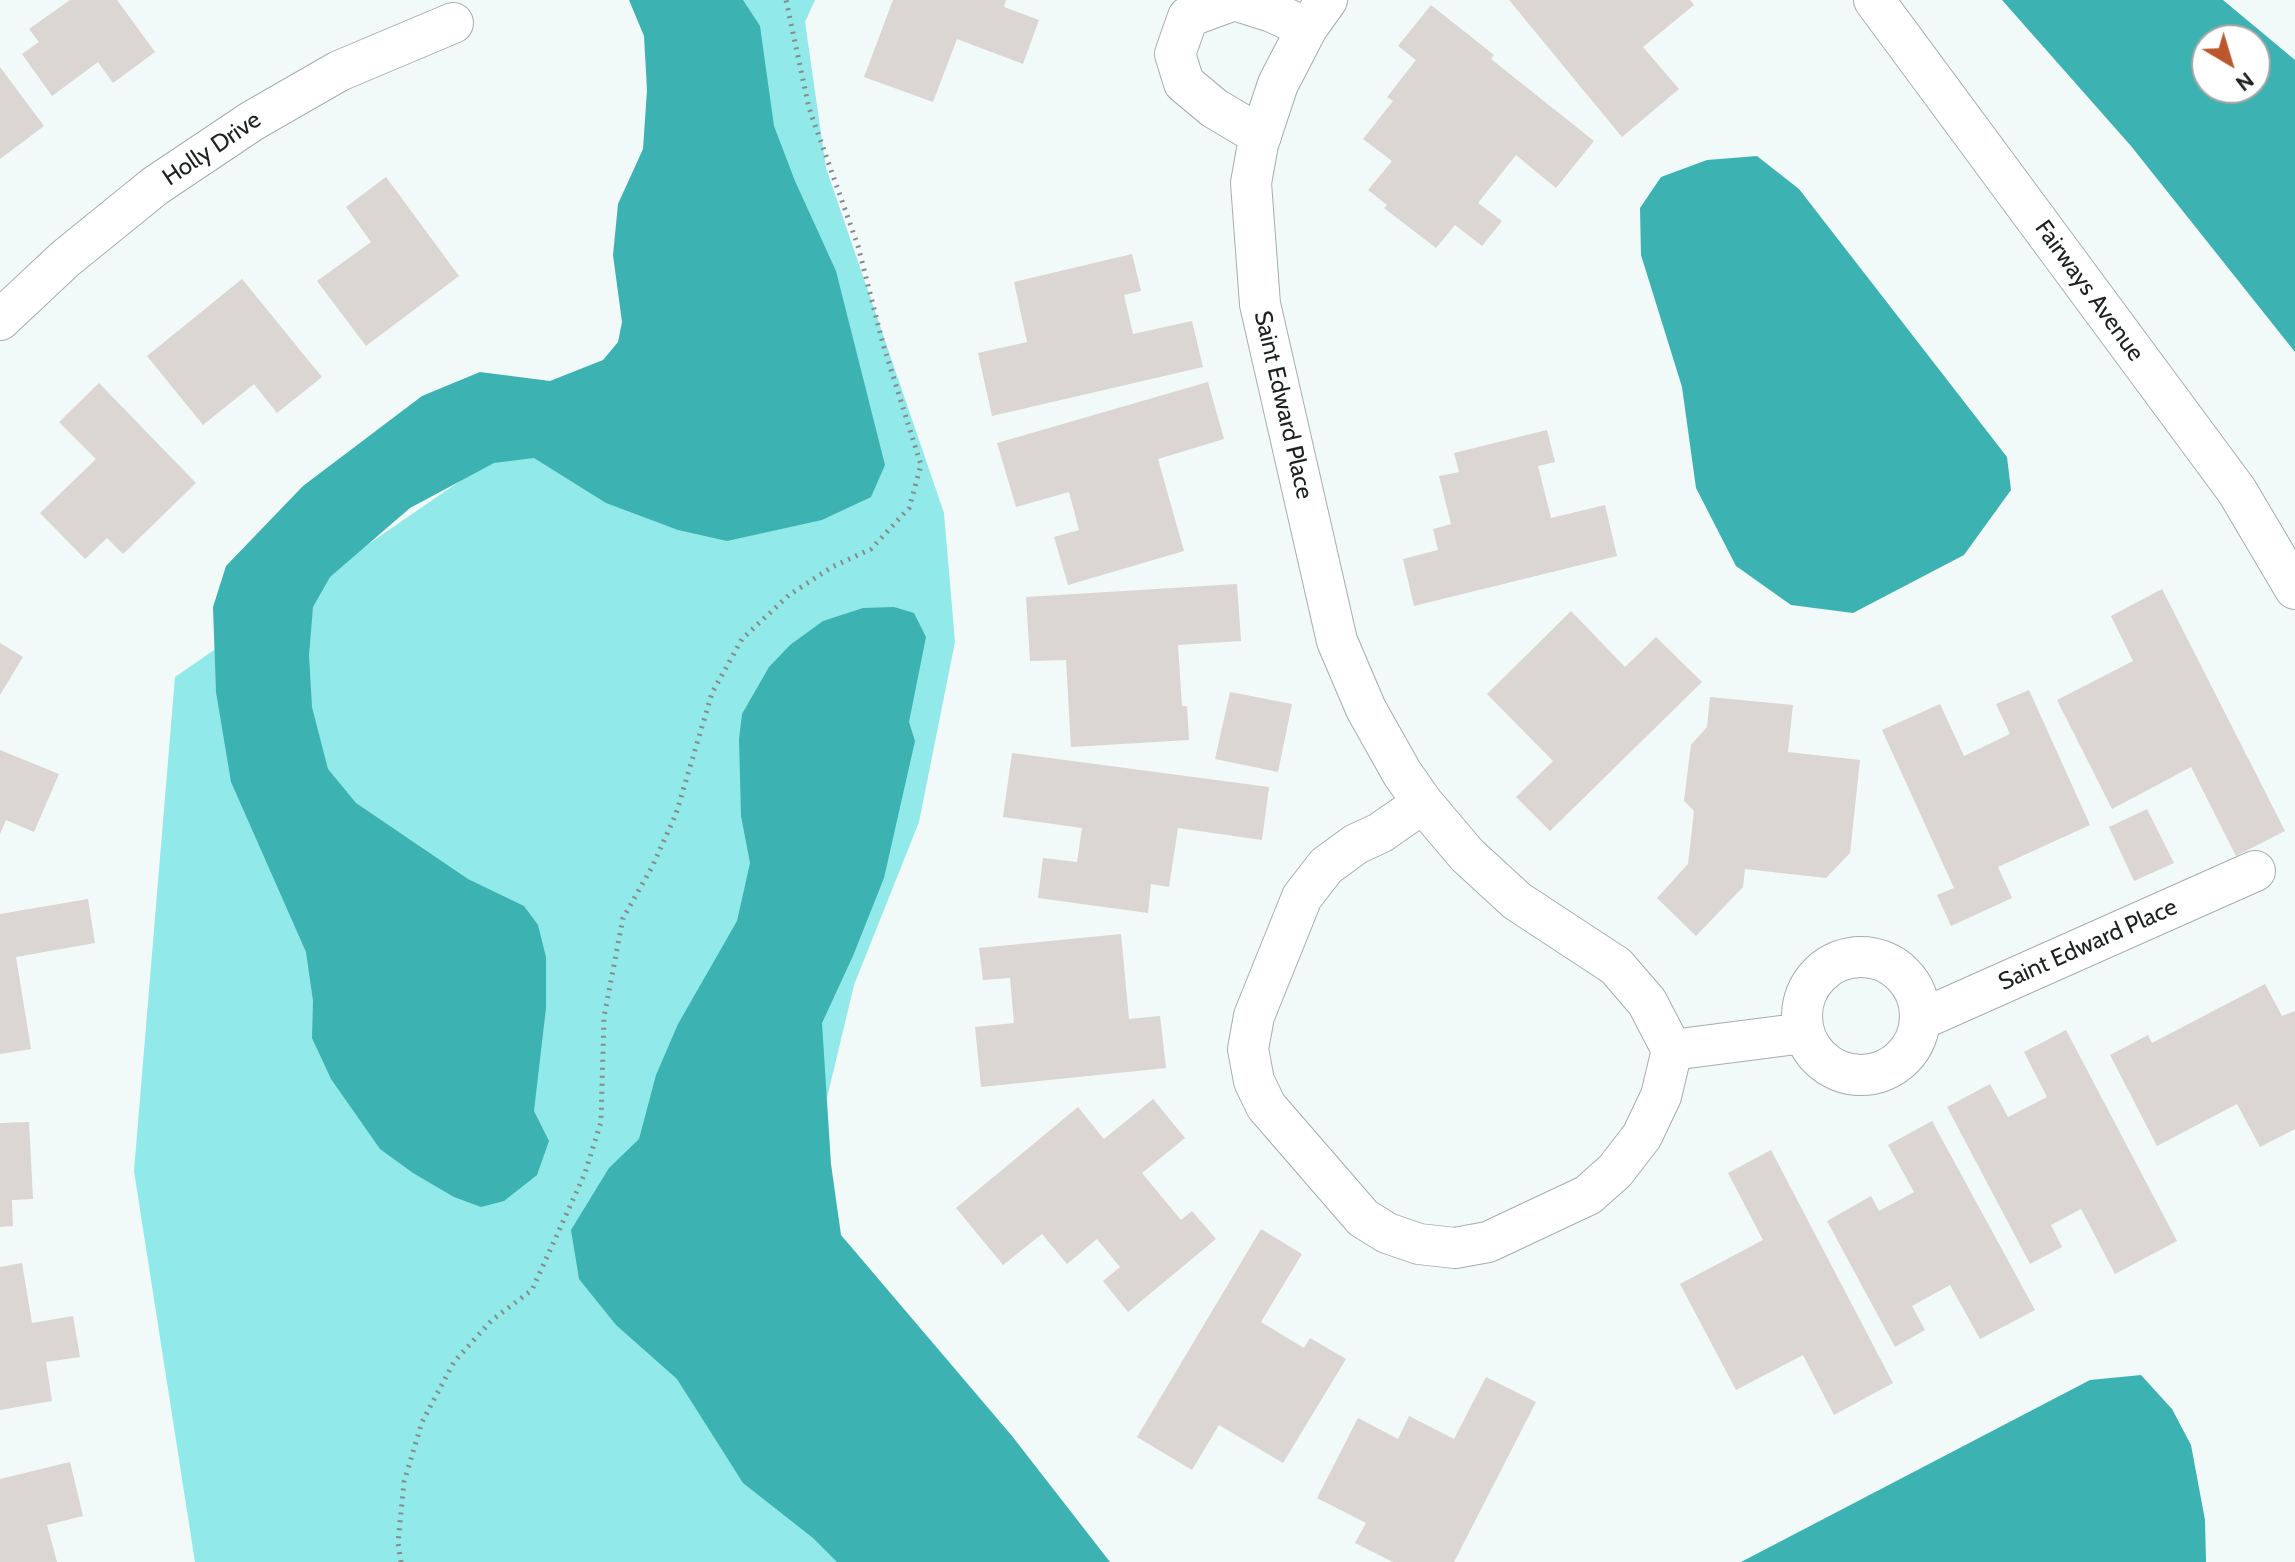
<!DOCTYPE html>
<html>
<head>
<meta charset="utf-8">
<style>
  body { margin:0 }
  #map { position:relative; width:2295px; height:1562px; overflow:hidden; background:#f2f9f9; font-family:Cabin,sans-serif }
  canvas { display:block }
  .north { position:absolute; left:2191px; top:24px; width:80px; height:80px; box-sizing:border-box; background:#fff; border:2px solid #a5a6a6; border-radius:50%; rotate:142deg; font-size:22px; font-weight:700; line-height:32px; text-align:center; color:#1e2121 }
  .north::after { content:''; display:block; margin:auto; width:28px; height:36px; background:#bd562c; clip-path:polygon(50% 0,100% 100%,50% 72%,0 100%) }
</style>
</head>
<body>
<div id="map">
<canvas width="2295" height="1562"></canvas>
<div class="north">N</div>
</div>
<script>
const ctx = document.querySelector('canvas').getContext('2d');
ctx.lineJoin = 'round';
function paint(path, color) {
  ctx.fillStyle = color;
  ctx.fill(path, 'evenodd');
}
function toPath(rows) {
  const path = new Path2D();
  for (const r of rows) {
    if (r.length === 3) {
      path.moveTo(r[0] + r[2], r[1]);
      path.arc(r[0], r[1], r[2], 0, 2 * Math.PI);
      continue;
    }
    path.moveTo(r[0], r[1]);
    for (let i = 2; i < r.length; i += 2) path.lineTo(r[i], r[i + 1]);
  }
  return path;
}
function trace(path, color, width, dash) {
  ctx.strokeStyle = color;
  ctx.lineWidth = width;
  ctx.lineCap = dash ? 'butt' : 'round';
  ctx.setLineDash(dash || []);
  ctx.stroke(path);
}
function write(font, color, halo, rows, align = 'center') {
  ctx.font = font + ' Cabin,sans-serif';
  ctx.lineWidth = 6;
  ctx.setLineDash([]);
  ctx.textBaseline = 'middle';
  ctx.strokeStyle = halo;
  ctx.fillStyle = color;
  for (const [text, x, y, turn = 0] of rows) {
    ctx.save();
    ctx.translate(x, y);
    ctx.rotate((+turn || 0) * Math.PI / 180);
    ctx.textAlign = isNaN(turn) ? turn : align;
    if (halo) ctx.strokeText(text, 0, 0);
    ctx.fillText(text, 0, 0);
    ctx.restore();
  }
}
paint(toPath([
  [663,0,815,0,805,22,826,168,944,513,955,642,919,822,854,985,777,1307,959,1562,195,1562,134,1171,175,677,575,402,617,378]
]), '#92e9e9');
paint(toPath([
  [629,0,743,0,760,26,774,126,795,181,836,271,885,465,871,497,822,520,727,541,678,530,606,503,534,458,494,463,410,508,330,577,313,607,309,655,312,707,328,769,356,803,468,879,524,906,538,925,546,957,546,1008,534,1111,549,1141,537,1175,504,1201,481,1207,454,1197,413,1173,380,1149,331,1079,312,1038,313,1001,306,952,231,782,216,692,213,607,226,566,303,486,422,396,480,372,550,381,603,360,618,342,622,322,613,255,618,204,643,149,647,90,644,36],
  [2002,0,2223,0,2295,60,2295,352,2131,146],
  [2207,40,2255,40,2255,88,2207,88],
  [1757,156,1799,189,2007,457,2011,490,1964,555,1853,613,1791,605,1736,566,1696,488,1682,387,1641,255,1640,208,1661,177,1707,160],
  [894,607,914,613,926,637,909,722,915,741,884,878,853,956,822,1023,831,1164,841,1235,1012,1436,1110,1562,837,1562,813,1538,743,1483,677,1379,616,1325,579,1279,571,1230,609,1168,639,1139,656,1075,678,1024,737,921,750,863,741,816,739,739,742,714,769,667,790,645,823,621,863,608],
  [2141,1375,2172,1409,2191,1445,2205,1520,2206,1562,1741,1562,2090,1380]
]), '#3db2b2');
paint(toPath([
  [70,0,117,0,155,52,113,83,98,62,52,96,22,54,39,42,29,29],
  [893,0,1006,0,1004,7,1039,20,1023,64,957,39,933,102,864,77],
  [1509,0,1690,0,1694,5,1643,47,1679,89,1622,137],
  [1431,5,1494,55,1491,59,1594,141,1556,188,1516,155,1478,203,1502,221,1482,246,1455,225,1436,248,1384,208,1387,205,1368,190,1392,161,1363,139,1393,101,1387,97,1416,60,1398,46],
  [0,67,44,126,0,159],
  [386,177,459,276,366,346,317,281,371,242,346,207],
  [1132,254,1141,291,1124,295,1133,334,1192,321,1203,367,992,416,978,353,1027,342,1014,282],
  [242,279,322,377,277,413,254,384,203,425,147,356],
  [1208,382,1224,439,1158,459,1184,551,1068,585,1054,537,1079,530,1069,492,1016,507,997,443],
  [99,383,196,483,123,554,107,538,85,559,40,513,96,459,59,422],
  [1547,430,1555,462,1538,466,1551,518,1605,505,1617,556,1414,606,1403,559,1438,550,1433,529,1451,524,1439,476,1459,472,1454,453],
  [1237,584,1241,641,1178,645,1182,706,1187,706,1189,740,1071,747,1066,660,1030,661,1026,597],
  [2162,589,2285,831,2236,856,2191,767,2112,809,2057,700,2133,661,2111,616],
  [1571,611,1625,667,1656,637,1702,682,1550,831,1516,797,1553,761,1487,694],
  [0,643,23,657,0,695],
  [2029,690,2090,825,1998,867,2012,898,1951,926,1937,895,1954,888,1882,730,1940,704,1964,756,2010,734,1996,704],
  [1230,692,1292,704,1278,772,1215,759],
  [1710,697,1793,705,1788,752,1860,760,1850,853,1826,878,1745,869,1743,887,1696,936,1657,898,1688,864,1694,811,1684,801,1691,745,1707,727],
  [0,750,59,774,34,832,6,820,0,834],
  [1012,753,1269,787,1262,840,1178,828,1169,887,1151,884,1148,913,1038,898,1043,858,1077,862,1082,828,1003,817],
  [2147,809,2174,863,2134,881,2109,827],
  [88,899,95,943,16,957,31,1049,0,1054,0,914],
  [1121,934,1129,1019,1160,1016,1166,1068,981,1087,975,1027,1014,1023,1010,978,983,980,979,948],
  [2265,984,2282,1016,2295,1011,2295,1129,2260,1147,2237,1104,2157,1146,2110,1055,2148,1035,2152,1043],
  [2066,1030,2177,1241,2115,1274,2081,1209,2051,1225,2062,1247,2030,1264,1947,1107,1990,1084,2008,1117,2047,1097,2024,1052],
  [1153,1099,1185,1138,1142,1173,1181,1220,1192,1211,1216,1239,1128,1312,1103,1281,1120,1267,1097,1239,1067,1264,1042,1234,1003,1265,956,1208,1078,1107,1104,1139],
  [1932,1121,2035,1310,1980,1339,1950,1285,1912,1306,1925,1330,1895,1347,1827,1221,1871,1196,1879,1211,1914,1192,1888,1145],
  [29,1122,33,1199,12,1200,13,1226,0,1227,0,1123],
  [1771,1150,1893,1383,1834,1415,1803,1355,1736,1390,1680,1284,1763,1240,1728,1173],
  [1261,1229,1302,1254,1261,1322,1304,1348,1310,1338,1346,1359,1283,1463,1219,1425,1192,1470,1137,1437],
  [22,1263,32,1323,73,1316,80,1357,46,1362,52,1401,0,1410,0,1267],
  [1486,1377,1536,1402,1454,1562,1393,1562,1355,1543,1366,1523,1317,1498,1358,1418,1398,1439,1409,1416,1454,1439],
  [70,1462,83,1516,47,1525,57,1562,0,1562,0,1479]
]), '#dbd5d3');
const minor = toPath([
  [1327,0,1307,28,1278,84,1258,144,1251,183,1260,304,1337,641,1366,709,1402,773,1423,803,1467,855,1517,901,1616,966,1647,1002,1672,1050,1661,1096,1642,1136,1615,1171,1588,1195,1488,1242,1455,1248,1419,1244,1387,1233,1363,1218,1266,1106,1254,1081,1248,1049,1254,1016,1302,897,1326,866,1356,844,1380,833,1423,803],
  [1874,0,2237,491,2295,589],
  [1261,136,1214,108,1184,83,1175,54,1188,17,1234,0,1272,12,1307,28],
  [0,320,65,259,155,186,252,121,339,71,453,23],
  [1861,1016,59],
  [1920,1020,2255,871],
  [1672,1050,1804,1033]
]);
trace(minor, '#a7adad', 42);
trace(toPath([
  [401,1562,398,1543,404,1482,422,1422,454,1362,492,1320,532,1290,585,1173,601,1122,604,1017,623,918,652,867,676,814,712,693,742,639,789,595,832,567,871,549,909,508,921,465,883,344,858,246,809,108,786,0]
]), '#868b8b', 5, [2, 6]);
trace(minor, '#fff', 40);
write('24px', '#1e2121', '#fff', [
  ["Holly Drive",212,149,-34],
  ["Fairways Avenue",2089,291,54],
  ["Saint Edward Place",1283,405,77],
  ["Saint Edward Place",2088,945,-24]
]);
</script>
</body>
</html>
